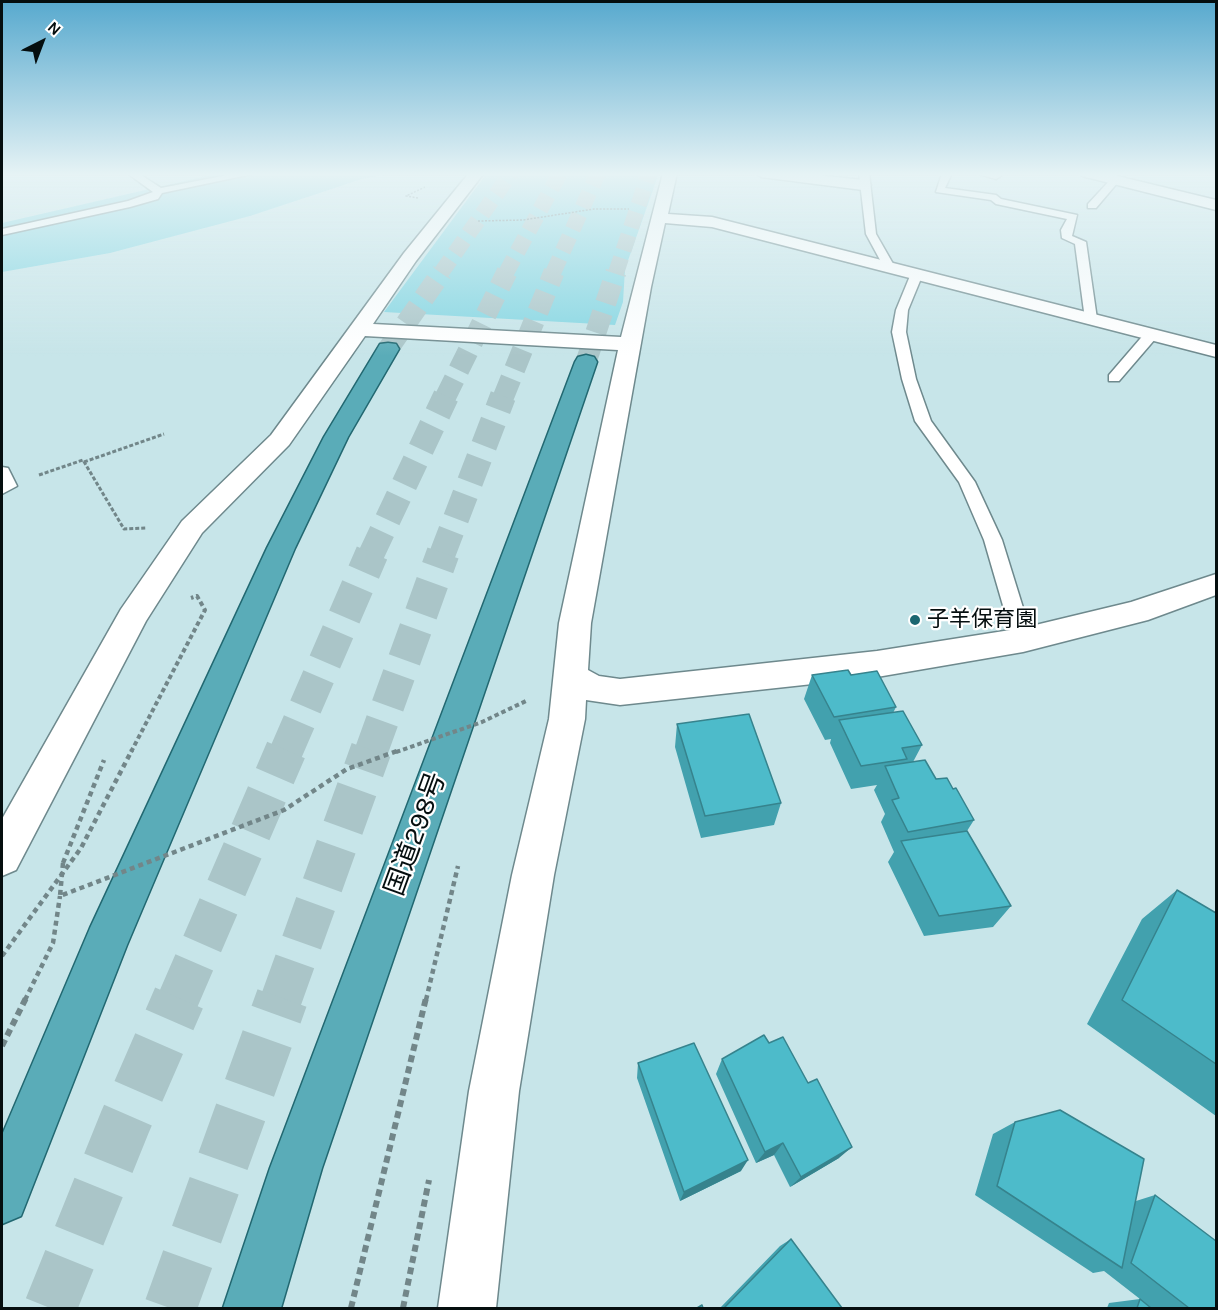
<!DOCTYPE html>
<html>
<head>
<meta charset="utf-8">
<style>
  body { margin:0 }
  #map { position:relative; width:1218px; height:1310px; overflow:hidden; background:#c7e5e9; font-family:Karla,sans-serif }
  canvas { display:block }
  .frame { position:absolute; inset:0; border:3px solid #050e0f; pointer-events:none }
  .north { position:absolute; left:12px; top:12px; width:60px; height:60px; -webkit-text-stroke:4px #fff; paint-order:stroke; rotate:42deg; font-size:16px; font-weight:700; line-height:24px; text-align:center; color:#050e0f }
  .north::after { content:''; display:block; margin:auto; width:21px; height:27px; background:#050e0f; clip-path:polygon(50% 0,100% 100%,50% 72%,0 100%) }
</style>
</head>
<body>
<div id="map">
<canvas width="1218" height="1310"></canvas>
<div class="frame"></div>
<div class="north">N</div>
</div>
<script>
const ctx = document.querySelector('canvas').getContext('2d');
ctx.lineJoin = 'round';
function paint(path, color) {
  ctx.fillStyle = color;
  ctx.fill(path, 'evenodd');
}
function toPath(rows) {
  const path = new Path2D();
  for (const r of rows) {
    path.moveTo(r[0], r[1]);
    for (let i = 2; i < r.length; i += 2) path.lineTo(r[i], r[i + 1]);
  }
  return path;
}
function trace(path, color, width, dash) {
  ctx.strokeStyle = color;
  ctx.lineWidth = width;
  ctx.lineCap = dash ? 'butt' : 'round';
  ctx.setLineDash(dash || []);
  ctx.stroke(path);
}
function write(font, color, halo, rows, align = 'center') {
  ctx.font = font + ' Karla,"Noto Sans JP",sans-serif';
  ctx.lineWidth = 4.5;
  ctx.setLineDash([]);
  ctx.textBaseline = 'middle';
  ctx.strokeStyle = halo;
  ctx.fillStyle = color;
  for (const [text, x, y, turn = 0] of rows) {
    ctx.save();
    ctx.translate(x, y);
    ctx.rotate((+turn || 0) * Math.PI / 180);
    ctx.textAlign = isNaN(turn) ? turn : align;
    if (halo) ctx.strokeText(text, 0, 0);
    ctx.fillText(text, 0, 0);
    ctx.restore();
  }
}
paint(toPath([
  [219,173,392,173,362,179,250,216,110,253,2,272,2,223],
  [487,173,659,173,625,269,623,302,615,325,384,312]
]), '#85d6e2');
trace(toPath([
  [441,273,511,173],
  [616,273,649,173]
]), '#aac5c8', 16, [16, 8]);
trace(toPath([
  [388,349,442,272],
  [586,362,616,272]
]), '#aac5c8', 21, [21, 10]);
trace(toPath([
  [506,273,560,173],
  [553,273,598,173]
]), '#aac5c8', 16, [16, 8]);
trace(toPath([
  [445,398,507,272],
  [503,398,554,272]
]), '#aac5c8', 21, [21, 10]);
trace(toPath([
  [371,555,446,396],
  [442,555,503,396]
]), '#aac5c8', 26, [26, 13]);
trace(toPath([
  [286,752,372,553],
  [371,752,443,553]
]), '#aac5c8', 33, [33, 16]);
trace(toPath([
  [178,1000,286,750],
  [281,1000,371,750]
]), '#aac5c8', 41, [41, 20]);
trace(toPath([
  [50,1308,125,1122,179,998],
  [170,1308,282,998]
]), '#aac5c8', 52, [52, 26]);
const service = toPath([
  [127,173,138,173,161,188,238,173,257,173,162,193,158,199,130,207,2,235,2,229,128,201,153,192,127,173],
  [859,173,869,173,876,234,896,269,894,271,886,271,866,234,859,173],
  [942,173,952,173,945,188,996,195,1001,199,1077,215,1072,236,1086,242,1097,319,1096,322,1091,323,1085,319,1075,244,1062,238,1061,230,1067,219,996,204,991,200,936,192,942,173],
  [975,173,995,173,1001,176,996,179,975,173],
  [1111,179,1119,181,1096,208,1088,208,1088,204,1111,179],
  [916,272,922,276,908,310,906,332,916,379,931,421,975,482,1002,540,1033,640,1030,645,1023,648,1016,645,1013,640,984,540,959,482,915,421,902,379,892,332,896,310,910,276,916,272],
  [1151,331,1158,335,1156,338,1119,381,1109,381,1109,375,1146,332,1151,331],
  [2,467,8,468,17,486,2,494,2,467]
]);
const minor = toPath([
  [469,173,484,173,416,261,373,324,621,337,663,173,677,173,668,214,712,217,1216,345,1216,357,712,227,665,223,651,287,591,623,588,670,599,676,620,679,877,651,1023,628,1131,602,1216,574,1216,595,1148,620,1023,652,877,677,620,705,586,700,585,719,554,875,519,1091,496,1308,438,1308,469,1091,512,875,549,719,559,623,618,350,365,336,289,445,202,533,146,621,16,870,2,876,2,819,121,609,182,521,271,435,404,253,469,173],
  [754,173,798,173,863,180,871,185,863,190,761,177,754,173],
  [1080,173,1105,173,1216,200,1216,210,1082,176,1080,173]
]);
const trunk = toPath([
  [388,343,396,344,399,349,348,437,295,548,127,945,21,1216,2,1224,2,1135,90,928,267,548,324,437,377,349,380,344,388,343],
  [586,355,594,357,597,362,322,1168,281,1308,223,1308,270,1168,575,362,578,357,586,355]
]);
trace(service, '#6e898d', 3);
trace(minor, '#6e898d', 3);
trace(trunk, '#226871', 3);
trace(toPath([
  [418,198,406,196,425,187],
  [478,221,523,220,594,209,629,209]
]), '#728689', 1.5, [2, 1.5]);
trace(toPath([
  [84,462,164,434],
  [39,475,83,460,124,529,146,528]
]), '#728689', 3, [4, 2]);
trace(toPath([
  [131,752,205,610,197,596,191,598]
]), '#728689', 4, [4.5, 3]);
trace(toPath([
  [63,863,104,760],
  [2,956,81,848,132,750],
  [25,1000,53,943,60,896],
  [426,1000,458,866]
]), '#728689', 4.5, [5, 4]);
trace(toPath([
  [2,1046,26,998],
  [351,1308,426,998],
  [403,1308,429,1180]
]), '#728689', 6, [7, 4.5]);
paint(service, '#fff');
paint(minor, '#fff');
paint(trunk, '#5aacb8');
trace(toPath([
  [396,752,482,722,526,701]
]), '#728689', 4, [4.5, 3]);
trace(toPath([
  [63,863,60,896,284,810,347,769,400,750]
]), '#728689', 4.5, [5, 4]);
paint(toPath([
  [812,675,851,675,896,707,893,713,922,745,913,762,936,779,974,820,967,831,1011,906,993,927,924,936,888,862,894,852,881,822,885,814,874,790,877,785,851,789,830,743,831,739,825,740,804,699],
  [677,724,781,803,774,825,701,838,675,747],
  [1177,890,1216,913,1216,1116,1087,1024,1142,919],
  [722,1059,839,1158,790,1187,774,1155,756,1163,716,1074],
  [638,1063,741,1171,680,1201,637,1078],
  [1015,1122,1136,1201,1155,1195,1216,1308,1107,1308,1109,1303,1140,1299,1104,1271,1093,1273,975,1195,993,1134],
  [791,1239,842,1308,720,1308,780,1246]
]), '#42a1ae');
paint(toPath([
  [783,1143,774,1155,756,1163,765,1152],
  [852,1147,839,1158,790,1187,801,1177],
  [748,1160,741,1171,680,1201,684,1192]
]), '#36838d');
const building = toPath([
  [848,670,851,675,877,671,896,707,834,717,812,675,848,670],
  [903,711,922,745,902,748,907,759,861,766,839,720,903,711],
  [749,714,781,803,705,816,677,724,749,714],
  [925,760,936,779,947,778,953,789,956,788,974,820,908,832,892,800,899,798,885,766,925,760],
  [967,831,1011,906,939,916,901,841,967,831],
  [1177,890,1216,913,1216,1064,1122,1000,1177,890],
  [764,1035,769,1043,783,1037,808,1083,817,1079,852,1147,801,1177,783,1143,765,1152,722,1059,764,1035],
  [694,1043,748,1160,684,1192,638,1063,694,1043],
  [1060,1110,1144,1159,1122,1268,997,1186,1015,1122,1060,1110],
  [1155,1195,1216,1241,1216,1308,1189,1308,1131,1263,1155,1195],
  [791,1239,842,1308,724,1308,791,1239],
  [1140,1299,1151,1308,1137,1308,1140,1299],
  [702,1305,703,1308,697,1308,702,1305]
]);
paint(building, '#4dbbca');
trace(building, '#36838d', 1.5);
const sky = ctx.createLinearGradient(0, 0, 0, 356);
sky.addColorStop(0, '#57a9ce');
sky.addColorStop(0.49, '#e6f3f5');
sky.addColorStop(1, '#e6f3f500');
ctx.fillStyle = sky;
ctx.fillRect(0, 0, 1218, 356);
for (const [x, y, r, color] of [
  [915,620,6,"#1b6670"]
]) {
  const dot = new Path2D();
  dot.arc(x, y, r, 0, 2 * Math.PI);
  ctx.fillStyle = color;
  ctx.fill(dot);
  trace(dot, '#fff', 2);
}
write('22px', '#050e0f', '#fff', [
  ["子羊保育園",927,620]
], 'left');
write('27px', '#050e0f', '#fff', [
  ["国道298号",416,834,-70]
]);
</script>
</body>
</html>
